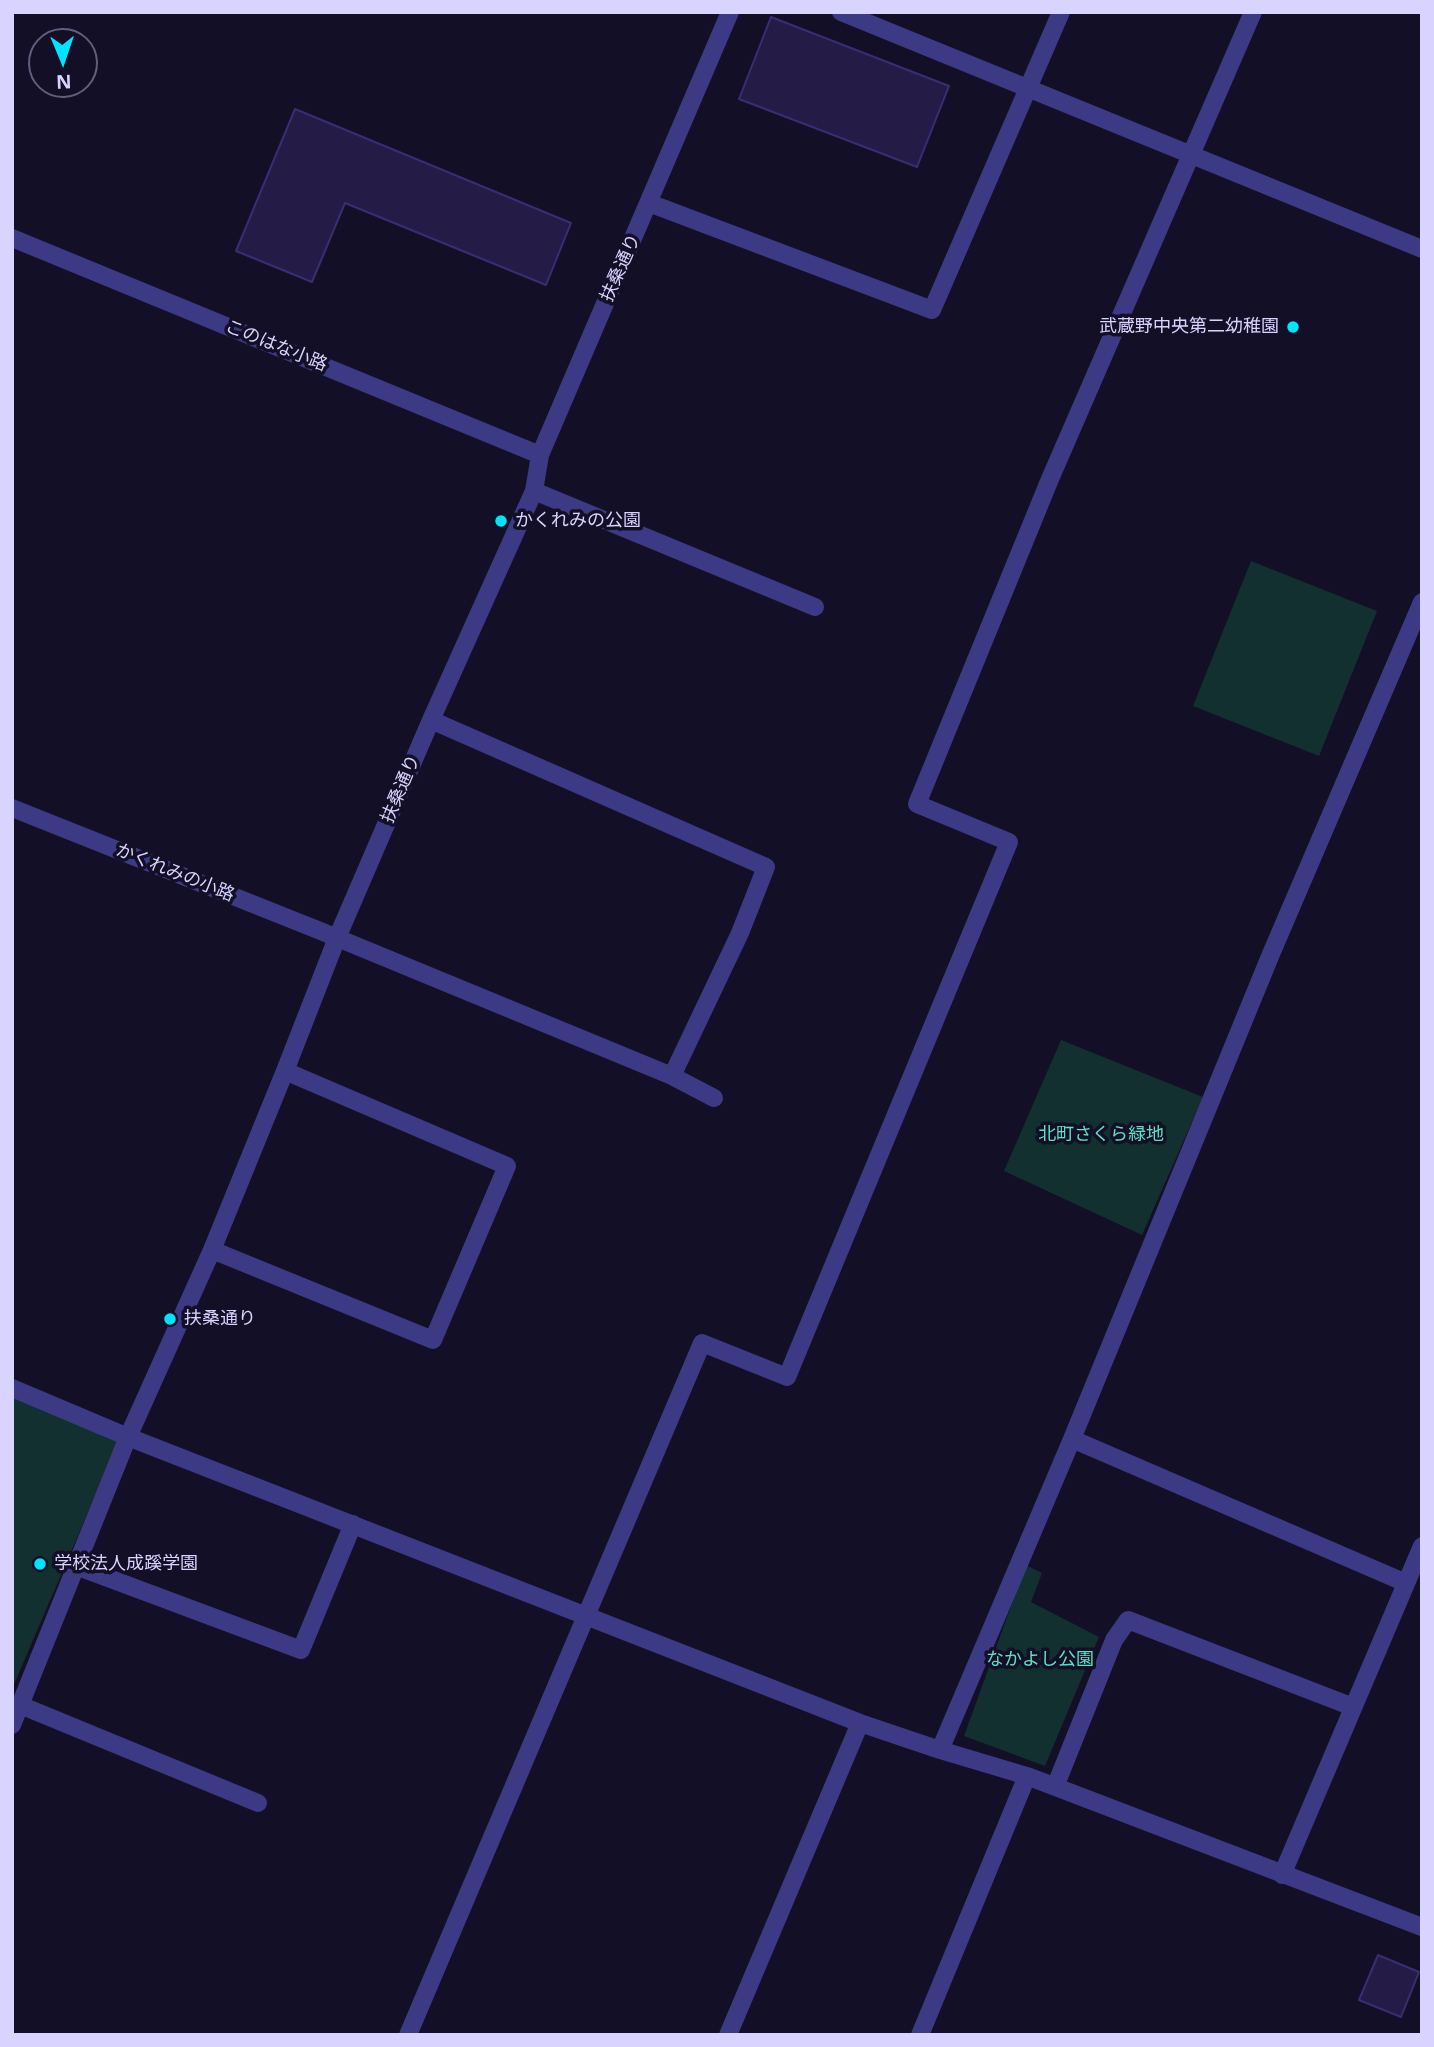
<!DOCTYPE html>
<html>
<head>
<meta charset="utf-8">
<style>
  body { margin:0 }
  #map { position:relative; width:1434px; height:2047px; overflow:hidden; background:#130f26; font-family:"Open Sans",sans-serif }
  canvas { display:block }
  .frame { position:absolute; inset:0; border:14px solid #d9d4ff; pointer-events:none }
  .north { position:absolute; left:28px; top:28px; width:70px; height:70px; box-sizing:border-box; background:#130f26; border:2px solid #625e7d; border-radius:50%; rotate:178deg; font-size:19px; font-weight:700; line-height:28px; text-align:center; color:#d9d4ff }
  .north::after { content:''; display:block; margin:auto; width:24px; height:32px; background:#00e5ff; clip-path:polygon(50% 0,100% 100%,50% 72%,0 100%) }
</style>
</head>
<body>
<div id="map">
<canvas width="1434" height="2047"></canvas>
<div class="frame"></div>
<div class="north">N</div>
</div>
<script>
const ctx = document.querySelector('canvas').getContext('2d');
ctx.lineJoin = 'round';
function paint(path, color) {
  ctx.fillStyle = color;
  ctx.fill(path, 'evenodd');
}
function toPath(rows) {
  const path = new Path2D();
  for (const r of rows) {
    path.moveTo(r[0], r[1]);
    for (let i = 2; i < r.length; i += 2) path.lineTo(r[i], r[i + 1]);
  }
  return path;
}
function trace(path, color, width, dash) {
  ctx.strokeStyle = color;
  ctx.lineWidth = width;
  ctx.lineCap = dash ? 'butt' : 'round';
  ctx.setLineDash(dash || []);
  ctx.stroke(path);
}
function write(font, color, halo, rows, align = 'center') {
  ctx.font = font + ' "Open Sans","Noto Sans JP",sans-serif';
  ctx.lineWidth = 7;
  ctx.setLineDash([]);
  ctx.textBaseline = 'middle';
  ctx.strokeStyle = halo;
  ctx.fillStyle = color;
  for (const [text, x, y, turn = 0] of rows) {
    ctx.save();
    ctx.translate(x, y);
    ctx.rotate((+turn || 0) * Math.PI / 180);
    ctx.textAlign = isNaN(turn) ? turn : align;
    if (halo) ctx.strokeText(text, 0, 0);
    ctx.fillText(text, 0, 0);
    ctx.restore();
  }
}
paint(toPath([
  [1251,561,1377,611,1319,756,1193,706],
  [1061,1040,1203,1097,1142,1235,1004,1171],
  [12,1391,119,1440,12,1689],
  [1026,1565,1042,1573,1031,1602,1099,1637,1045,1766,964,1736]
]), '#12302f');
const building = toPath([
  [771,17,949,86,917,167,739,99,771,17],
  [295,109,571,223,546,285,345,203,312,282,236,251,295,109],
  [1378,1955,1419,1972,1401,2017,1359,2000,1378,1955]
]);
paint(building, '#241b47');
trace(building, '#3b2d73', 2);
trace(toPath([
  [841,12,1422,249],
  [649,203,932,310,1061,12],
  [12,238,540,455],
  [534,491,815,607],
  [431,720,766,867,740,933,672,1076],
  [12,808,318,930,672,1076,714,1098],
  [212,1250,433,1340,507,1166,285,1071],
  [12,1388,128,1437,860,1723,940,1750,1027,1776,1422,1927],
  [1072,1439,1406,1583],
  [76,1566,301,1650,353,1524],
  [20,1705,258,1803],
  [12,1725,128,1437,212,1250,285,1071,337,938,431,720,534,491,540,455,730,12],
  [940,1750,1072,1439,1271,954,1422,602],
  [1055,1787,1114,1640,1128,1620,1353,1707],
  [1282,1875,1422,1546],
  [408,2035,702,1343,787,1377,1009,842,917,804,1050,479,1253,12],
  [728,2035,860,1723],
  [920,2035,1027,1776]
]), '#3d3a85', 18);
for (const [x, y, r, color] of [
  [1293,327,7,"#00e5ff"],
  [501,521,7,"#00e5ff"],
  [170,1319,7,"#00e5ff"],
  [40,1564,7,"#00e5ff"]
]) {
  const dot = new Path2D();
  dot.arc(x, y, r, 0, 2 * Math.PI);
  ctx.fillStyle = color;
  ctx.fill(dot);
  trace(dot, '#130f26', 2.5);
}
write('18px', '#d9d4ff', '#130f26', [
  ["扶桑通り",621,268,-66],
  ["このはな小路",276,346,22],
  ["扶桑通り",401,789,-67],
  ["かくれみの小路",175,873,22]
]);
write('18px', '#d9d4ff', '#130f26', [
  ["武蔵野中央第二幼稚園",1279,327,"right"],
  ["かくれみの公園",515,521],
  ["扶桑通り",184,1319],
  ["学校法人成蹊学園",54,1564]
], 'left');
write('18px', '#5fe0c0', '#130f26', [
  ["北町さくら緑地",1101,1135],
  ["なかよし公園",1040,1660]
]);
</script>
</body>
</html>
